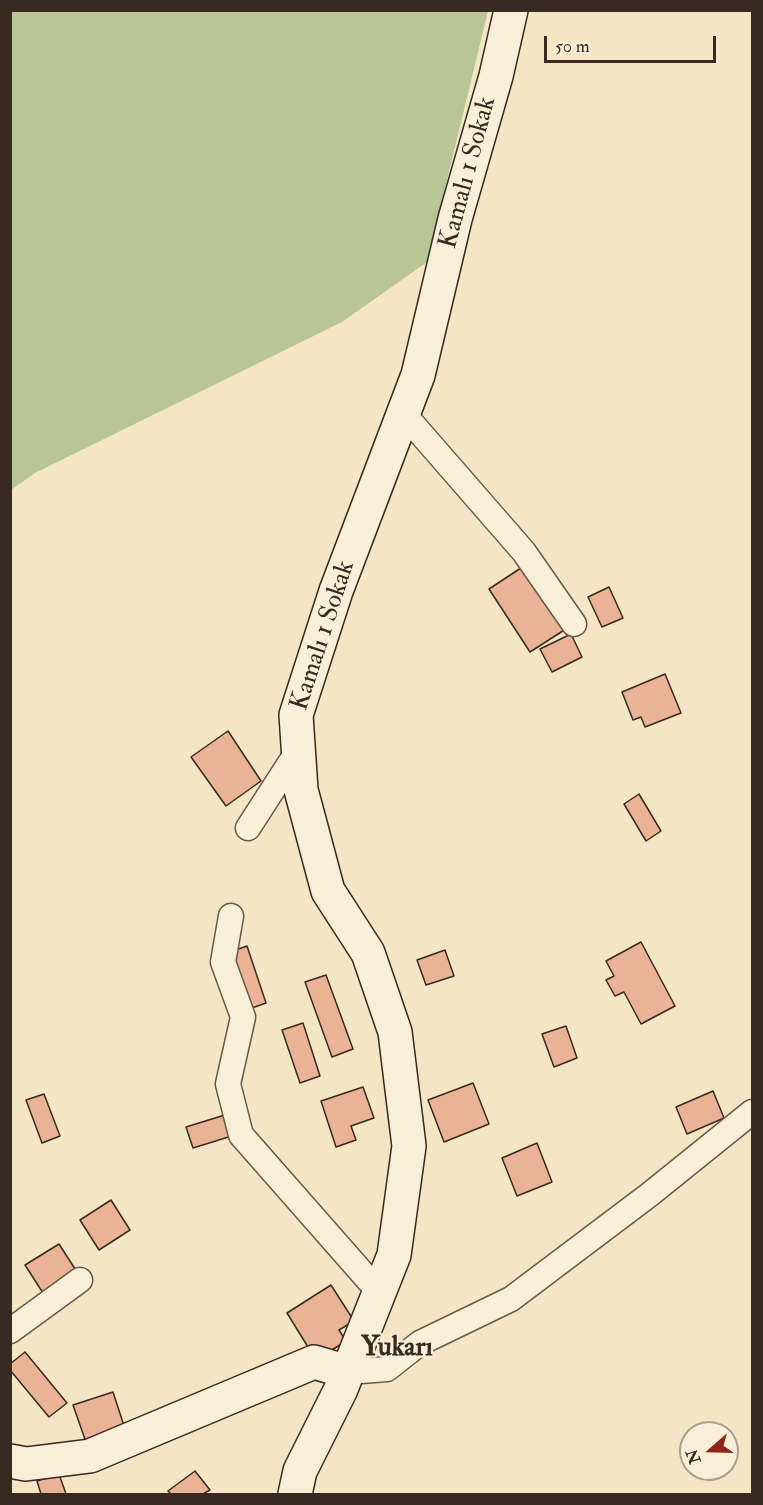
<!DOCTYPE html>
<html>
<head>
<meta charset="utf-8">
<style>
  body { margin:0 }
  #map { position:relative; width:763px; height:1505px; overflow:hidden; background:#f4e6c4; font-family:"IM FELL Double Pica",serif }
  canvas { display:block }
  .frame { position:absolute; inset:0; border:12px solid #382a20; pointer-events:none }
  .north { position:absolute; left:679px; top:1421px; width:60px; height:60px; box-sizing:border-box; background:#f8efd9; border:2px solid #aba08f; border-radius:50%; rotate:250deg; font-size:16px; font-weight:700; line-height:24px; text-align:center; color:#382a20 }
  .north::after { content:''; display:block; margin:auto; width:21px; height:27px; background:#8f2418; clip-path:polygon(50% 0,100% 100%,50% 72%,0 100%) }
  .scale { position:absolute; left:544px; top:36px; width:172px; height:27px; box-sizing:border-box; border:3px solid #382a20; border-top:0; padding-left:8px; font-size:18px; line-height:21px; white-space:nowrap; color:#382a20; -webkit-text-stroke:4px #f8efd9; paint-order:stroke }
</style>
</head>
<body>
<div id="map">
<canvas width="763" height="1505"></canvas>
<div class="frame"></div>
<div class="north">N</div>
<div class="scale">50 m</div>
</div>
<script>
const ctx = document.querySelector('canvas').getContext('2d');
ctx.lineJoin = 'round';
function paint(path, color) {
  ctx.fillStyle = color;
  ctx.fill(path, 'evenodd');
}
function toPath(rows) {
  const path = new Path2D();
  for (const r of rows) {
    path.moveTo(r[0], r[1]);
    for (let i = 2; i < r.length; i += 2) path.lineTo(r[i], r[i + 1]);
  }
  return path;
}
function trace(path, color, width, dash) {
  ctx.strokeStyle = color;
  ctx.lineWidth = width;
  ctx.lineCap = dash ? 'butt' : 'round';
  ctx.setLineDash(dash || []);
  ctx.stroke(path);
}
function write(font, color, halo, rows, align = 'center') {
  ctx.font = font + ' "IM FELL Double Pica",serif';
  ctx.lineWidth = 4.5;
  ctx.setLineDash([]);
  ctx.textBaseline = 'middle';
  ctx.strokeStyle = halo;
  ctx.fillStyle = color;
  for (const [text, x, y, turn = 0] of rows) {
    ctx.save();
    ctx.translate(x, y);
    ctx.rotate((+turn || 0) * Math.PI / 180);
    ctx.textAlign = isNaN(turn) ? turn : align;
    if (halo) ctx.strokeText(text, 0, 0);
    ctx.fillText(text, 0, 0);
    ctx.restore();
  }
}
paint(toPath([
  [11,10,488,11,427,262,342,322,35,473,11,490]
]), '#bac595');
const building = toPath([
  [527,564,569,627,530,652,489,589,527,564],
  [609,587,623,618,602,627,588,597,609,587],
  [571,634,582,657,552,672,540,649,571,634],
  [665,674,681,713,645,727,641,717,633,720,622,692,665,674],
  [228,731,261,781,226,806,191,757,228,731],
  [639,794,661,831,646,841,624,804,639,794],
  [641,942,675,1006,641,1024,624,992,615,996,606,980,614,976,606,961,641,942],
  [247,946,266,1003,249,1009,230,952,247,946],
  [445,950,454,976,426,985,417,960,445,950],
  [326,975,353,1049,332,1057,305,982,326,975],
  [303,1023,320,1076,300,1083,282,1030,303,1023],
  [566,1026,577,1058,554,1067,542,1034,566,1026],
  [473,1083,489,1124,444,1142,428,1100,473,1083],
  [363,1087,374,1118,351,1126,356,1140,336,1147,321,1101,363,1087],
  [713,1091,724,1118,687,1134,676,1107,713,1091],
  [44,1094,60,1136,42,1143,26,1100,44,1094],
  [228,1114,235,1135,193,1148,186,1127,228,1114],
  [537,1143,552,1182,517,1196,502,1158,537,1143],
  [111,1200,130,1230,99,1250,80,1220,111,1200],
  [59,1244,77,1272,43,1293,25,1265,59,1244],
  [331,1285,354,1321,339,1330,346,1341,316,1360,287,1313,331,1285],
  [25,1352,67,1403,49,1417,10,1370,10,1364,25,1352],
  [113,1392,126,1432,87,1445,73,1405,113,1392],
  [195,1471,210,1490,203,1494,171,1494,168,1491,195,1471],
  [59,1474,66,1494,41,1494,37,1481,59,1474]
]);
paint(building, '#eab395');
trace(building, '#382a20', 1.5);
const street = toPath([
  [403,413,524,552,574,624],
  [248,828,299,749],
  [231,916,223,962,243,1017,228,1084,241,1135,379,1292],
  [10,1331,80,1280],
  [348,1372,387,1369,420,1343,511,1299,649,1195,752,1112]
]);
const secondary = toPath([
  [10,1461,26,1464,90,1456,314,1362,348,1372],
  [295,1494,300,1471,341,1389,394,1255,409,1146,395,1032,368,953,328,891,301,790,296,715,336,591,418,375,455,219,496,76,511,10]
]);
trace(street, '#675949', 27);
trace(secondary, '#382a20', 36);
trace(street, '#f8efd9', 24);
trace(secondary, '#f8efd9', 33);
write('26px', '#382a20', '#f8efd9', [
  ["Kamalı 1 Sokak",469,173,-75],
  ["Kamalı 1 Sokak",324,636,-72]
]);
write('bold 27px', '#382a20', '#f8efd9', [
  ["Yukarı",397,1349]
]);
</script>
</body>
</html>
